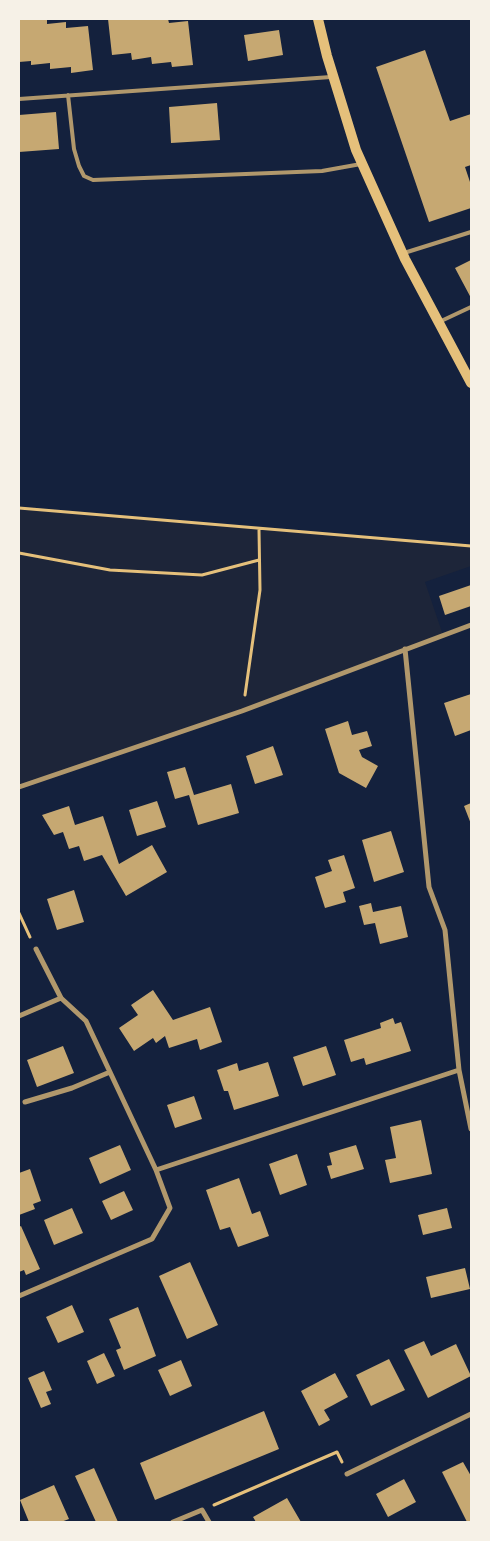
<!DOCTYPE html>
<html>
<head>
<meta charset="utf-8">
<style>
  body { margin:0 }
  #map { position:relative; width:490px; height:1541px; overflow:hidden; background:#14213d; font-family:"IBM Plex Sans",sans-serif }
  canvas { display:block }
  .frame { position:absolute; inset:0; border:20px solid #f6f1e7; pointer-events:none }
</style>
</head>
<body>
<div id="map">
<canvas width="490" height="1541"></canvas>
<div class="frame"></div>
</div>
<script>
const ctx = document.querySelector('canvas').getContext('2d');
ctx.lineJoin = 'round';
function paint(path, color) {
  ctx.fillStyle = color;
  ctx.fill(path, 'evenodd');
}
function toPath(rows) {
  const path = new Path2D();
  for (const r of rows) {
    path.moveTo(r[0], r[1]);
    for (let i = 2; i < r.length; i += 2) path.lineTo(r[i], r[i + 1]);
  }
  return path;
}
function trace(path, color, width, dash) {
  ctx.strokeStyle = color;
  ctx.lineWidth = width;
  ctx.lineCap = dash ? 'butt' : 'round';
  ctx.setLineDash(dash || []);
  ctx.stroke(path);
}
paint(toPath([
  [19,508,471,546,471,566,425,582,443,635,242,711,19,787]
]), '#1d2539');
paint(toPath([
  [19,19,47,19,47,24,66,22,66,28,88,26,93,70,71,73,71,67,50,69,50,63,31,65,31,61,19,62],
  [108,19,168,19,169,23,188,21,193,65,172,67,171,62,152,64,151,57,132,60,131,53,112,55],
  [279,30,283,55,248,61,244,35],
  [425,50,450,121,471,114,471,165,465,167,471,185,471,208,429,222,376,67],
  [217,103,220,140,171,143,169,107],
  [56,112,59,149,19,152,19,115],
  [471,260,471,298,455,268],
  [471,585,471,606,445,615,439,596],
  [471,694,471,730,455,736,444,703],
  [348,721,352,735,367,731,372,746,359,750,362,757,378,766,366,788,339,773,325,729],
  [273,746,283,775,255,784,246,756],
  [185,767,194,795,231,784,239,813,198,825,189,795,175,799,167,772],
  [157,801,166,827,137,836,129,810],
  [471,803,471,824,464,806],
  [69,806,75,825,103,816,119,864,152,845,167,872,126,896,102,855,84,861,79,846,69,849,63,832,54,835,42,815],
  [391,831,404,872,374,882,362,840],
  [344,855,355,888,343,892,346,902,325,908,315,877,332,871,328,860],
  [74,890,84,922,57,930,47,899],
  [371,903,373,912,401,906,408,937,380,944,375,923,364,925,359,906],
  [153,990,173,1020,210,1007,222,1042,200,1050,197,1039,169,1048,165,1036,156,1043,153,1038,134,1051,119,1028,138,1015,131,1005],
  [393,1018,395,1024,401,1022,411,1051,366,1065,364,1058,351,1062,344,1040,381,1028,380,1023],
  [63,1046,74,1073,37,1087,27,1060],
  [326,1046,336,1075,303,1086,293,1057],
  [268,1062,279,1096,234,1110,228,1091,224,1091,217,1070,237,1063,239,1071],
  [194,1096,202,1119,175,1128,167,1105],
  [421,1120,432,1174,390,1183,385,1160,396,1158,390,1127],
  [120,1145,131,1170,100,1184,89,1158],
  [356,1145,364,1169,331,1179,327,1166,332,1165,329,1153],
  [297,1154,307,1185,280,1195,269,1164],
  [30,1169,41,1201,33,1204,35,1209,19,1215,19,1173],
  [239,1178,252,1214,260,1211,269,1236,238,1247,230,1227,220,1230,206,1190],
  [124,1191,133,1210,111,1220,102,1201],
  [72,1208,83,1233,54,1245,44,1220],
  [447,1208,452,1228,423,1235,418,1215],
  [21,1226,40,1269,26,1275,24,1270,19,1272,19,1227],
  [190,1262,218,1325,187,1339,159,1276],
  [465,1268,470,1289,431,1298,426,1277],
  [72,1305,84,1332,58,1343,46,1317],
  [138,1307,156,1356,124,1370,116,1350,121,1348,109,1319],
  [424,1341,431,1356,456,1344,471,1376,428,1398,404,1350],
  [104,1353,115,1376,97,1384,87,1361],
  [389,1359,405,1390,371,1406,356,1375],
  [181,1360,192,1386,170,1396,158,1370],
  [44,1371,52,1390,46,1392,51,1404,41,1408,28,1378],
  [335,1373,348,1397,324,1410,330,1420,319,1426,301,1391],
  [264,1411,279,1449,155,1500,140,1463],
  [463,1462,471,1476,470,1522,467,1522,442,1472],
  [94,1468,118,1522,96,1522,75,1476],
  [404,1479,416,1502,388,1517,376,1494],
  [54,1485,69,1519,61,1522,29,1522,20,1500],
  [287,1498,301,1522,256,1522,253,1517]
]), '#c6a872');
trace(toPath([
  [19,508,471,546],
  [19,553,110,570,202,575,259,560],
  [245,695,260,590,259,530],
  [19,913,30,937],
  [214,1505,337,1452,342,1462]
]), '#e5c07b', 3);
trace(toPath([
  [68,95,74,149,79,166,84,176,93,180,322,171,361,164],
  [19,99,331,77],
  [404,253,471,232],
  [439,322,471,307]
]), '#b1986c', 4);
trace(toPath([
  [405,649,429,887,445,930,459,1070,471,1129],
  [19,787,242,711,471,625],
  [36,949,61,998,86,1021,156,1170],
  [19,1016,61,998],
  [25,1102,72,1088,110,1072],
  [19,1296,152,1239,170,1208,156,1170,459,1070],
  [347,1474,471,1414],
  [173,1522,202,1510,209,1522]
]), '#b1986c', 5);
trace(toPath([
  [318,19,327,56,356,150,405,259,471,383]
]), '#e5c07b', 10);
</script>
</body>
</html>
